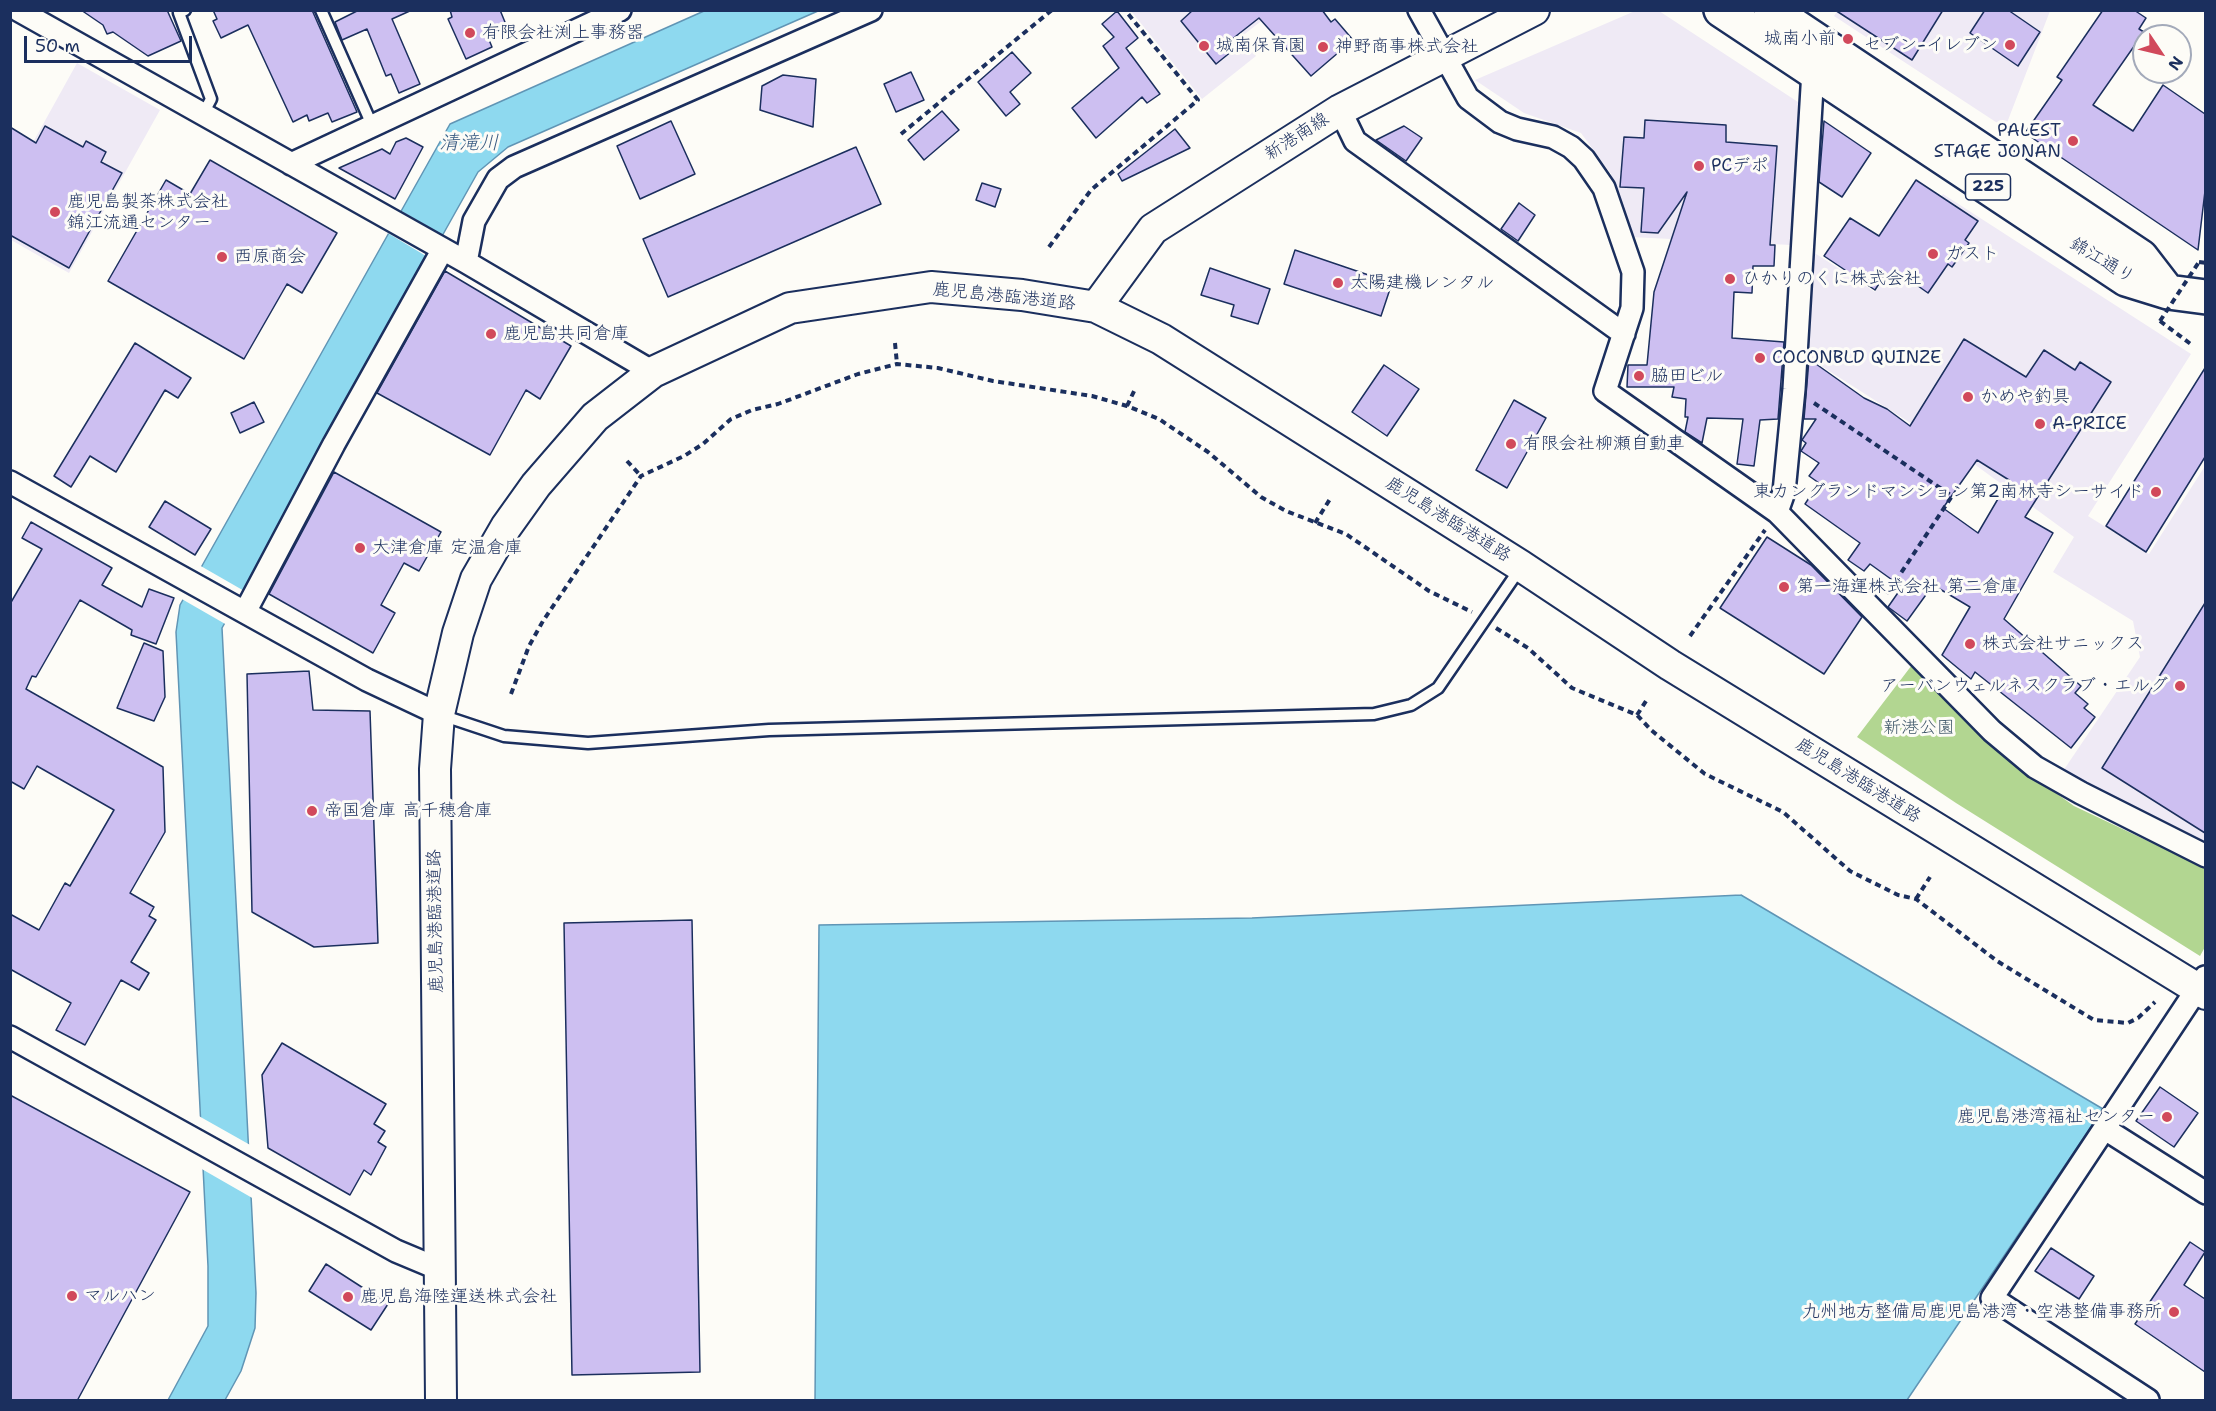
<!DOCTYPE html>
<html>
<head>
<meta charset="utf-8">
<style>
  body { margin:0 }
  #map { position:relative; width:2216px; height:1411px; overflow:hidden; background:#fdfcf7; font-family:"Shantell Sans",sans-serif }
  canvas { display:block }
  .frame { position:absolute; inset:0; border:12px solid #1b2f5e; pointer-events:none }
  .north { position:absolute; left:2132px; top:24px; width:60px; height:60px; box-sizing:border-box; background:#fdfcf7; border:2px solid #a3aaba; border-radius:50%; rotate:125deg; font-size:16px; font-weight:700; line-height:24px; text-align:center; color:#1b2f5e }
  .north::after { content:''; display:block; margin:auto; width:21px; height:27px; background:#d1495b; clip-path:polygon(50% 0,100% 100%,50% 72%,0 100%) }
  .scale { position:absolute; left:24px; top:36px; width:168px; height:27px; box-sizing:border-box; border:3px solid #1b2f5e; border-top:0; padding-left:8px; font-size:18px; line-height:21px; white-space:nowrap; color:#1b2f5e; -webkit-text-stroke:4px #fdfcf7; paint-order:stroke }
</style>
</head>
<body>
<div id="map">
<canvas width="2216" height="1411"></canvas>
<div class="frame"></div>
<div class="north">N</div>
<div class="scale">50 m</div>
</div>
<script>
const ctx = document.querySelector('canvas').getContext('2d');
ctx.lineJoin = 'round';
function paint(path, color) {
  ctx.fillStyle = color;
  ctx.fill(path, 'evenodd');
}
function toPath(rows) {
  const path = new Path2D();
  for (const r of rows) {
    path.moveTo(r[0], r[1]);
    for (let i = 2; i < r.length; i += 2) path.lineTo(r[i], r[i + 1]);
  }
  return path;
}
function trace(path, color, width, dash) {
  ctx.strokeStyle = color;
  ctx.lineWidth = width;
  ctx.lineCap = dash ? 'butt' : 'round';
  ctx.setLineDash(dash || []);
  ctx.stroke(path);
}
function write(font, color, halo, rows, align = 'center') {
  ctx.font = font + ' "Shantell Sans","Klee One",sans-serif';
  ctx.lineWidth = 6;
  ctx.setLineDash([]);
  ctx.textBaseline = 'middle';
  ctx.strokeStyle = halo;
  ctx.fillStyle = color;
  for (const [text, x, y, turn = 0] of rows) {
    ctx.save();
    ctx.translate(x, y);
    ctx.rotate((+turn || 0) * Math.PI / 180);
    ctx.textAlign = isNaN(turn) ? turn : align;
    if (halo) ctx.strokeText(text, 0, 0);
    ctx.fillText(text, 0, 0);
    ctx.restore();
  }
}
paint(toPath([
  [1838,10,2050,11,2005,128,1834,16],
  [1131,11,1274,11,1241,37,1256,56,1202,99],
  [1635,11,1659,11,1798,102,1791,245,1631,237,1611,174,1581,133,1524,113,1475,80],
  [77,63,160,110,69,273,11,240,11,182],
  [1943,194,2191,354,2088,516,2149,554,2205,466,2205,845,2061,774,2140,657,2133,621,2053,572,2074,537,1970,461,1804,355,1810,250,1875,292]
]), '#efeaf5');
paint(toPath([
  [1915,661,2000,753,2074,806,2205,868,2205,947,2200,956,1956,803,1857,737]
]), '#b2d691');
const water = toPath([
  [704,11,818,11,508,147,478,172,222,628,256,1293,255,1328,241,1371,225,1400,168,1400,208,1326,208,1266,176,632,180,605,450,124,704,11],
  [1741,895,2103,1109,1907,1400,815,1400,819,925,1252,918,1741,895]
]);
paint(water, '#8ed9ef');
trace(water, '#6095b5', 1.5);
paint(toPath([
  [398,209,444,236,431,259,386,232],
  [199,565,246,592,227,625,180,598],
  [197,1115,252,1146,254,1199,200,1168]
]), '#fdfcf7');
const building = toPath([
  [81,10,167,10,181,41,148,56,113,32,107,34,103,25,81,10],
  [213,10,312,10,357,112,332,122,328,113,309,121,307,115,293,122,248,25,221,38,213,21,217,19,213,10],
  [359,10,412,10,392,19,420,84,399,93,391,74,386,76,367,29,342,40,335,22,359,10],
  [450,10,500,10,507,27,487,35,492,47,466,59,448,19,452,17,450,10],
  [1193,10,1322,10,1331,22,1335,19,1353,40,1311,76,1259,18,1231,40,1237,47,1216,64,1181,21,1193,10],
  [1835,10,1943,10,1912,60,1835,10],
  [1985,10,2008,10,2040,32,2018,66,1970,33,1985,10],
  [2103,10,2134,10,2146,18,2139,29,2144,32,2093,105,2133,131,2163,85,2205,114,2205,191,2198,250,2025,133,2062,80,2057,77,2103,10],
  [1117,11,1138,38,1126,48,1160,94,1147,103,1142,97,1096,138,1072,108,1119,68,1103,46,1114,37,1102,24,1117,11],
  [1012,52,1031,73,1010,92,1020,104,1006,116,978,82,1012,52],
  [911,72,924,100,896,112,884,84,911,72],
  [783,75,816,79,813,127,760,110,762,86,783,75],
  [942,111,959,130,924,160,908,140,942,111],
  [1645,120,1726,125,1726,142,1777,146,1770,245,1775,245,1774,266,1753,266,1752,293,1734,292,1732,338,1784,342,1778,419,1760,420,1754,466,1737,464,1743,419,1707,418,1702,443,1685,432,1688,417,1685,417,1686,399,1672,397,1674,387,1627,387,1628,365,1647,365,1654,292,1687,192,1658,233,1641,232,1644,188,1620,187,1624,137,1644,138,1645,120],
  [671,121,695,174,640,199,617,146,671,121],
  [1824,121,1871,153,1842,197,1819,182,1824,121],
  [45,126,83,147,86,141,106,152,101,162,122,173,69,268,10,235,10,127,36,143,45,126],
  [1404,126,1422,138,1406,161,1376,140,1404,126],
  [1175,129,1190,148,1122,181,1118,174,1175,129],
  [406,138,423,147,395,199,339,168,382,149,390,154,396,142,406,138],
  [856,147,881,204,668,297,643,239,856,147],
  [210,160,337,233,302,293,287,284,244,359,108,281,166,180,190,194,210,160],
  [1916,180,1978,221,1965,240,1969,243,1952,267,1948,264,1928,293,1901,274,1894,284,1884,276,1875,290,1824,256,1850,218,1879,236,1916,180],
  [982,183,1001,189,995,207,976,200,982,183],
  [1519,203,1535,215,1518,241,1501,229,1519,203],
  [1295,250,1392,283,1381,316,1284,284,1295,250],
  [1210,268,1270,289,1258,324,1231,316,1234,305,1201,295,1210,268],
  [445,271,571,346,540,399,526,390,490,455,377,393,445,271],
  [1964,339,2026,377,2044,350,2075,370,2080,362,2111,382,2025,517,2053,533,2004,619,2081,686,2075,693,2088,704,2084,708,2095,717,2071,748,1975,672,1971,679,1942,655,1970,607,1933,585,1907,621,1888,607,1902,587,1870,564,1864,571,1848,560,1860,543,1805,504,1819,483,1809,476,1819,463,1801,451,1806,443,1802,440,1816,419,1804,419,1809,359,1864,398,1887,409,1910,426,1964,339],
  [1977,460,2009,480,1978,533,1943,508,1977,460],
  [135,343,191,378,178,398,165,390,116,472,90,456,71,487,54,476,135,343],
  [1384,365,1419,389,1387,436,1352,412,1384,365],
  [2205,368,2205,457,2146,552,2106,526,2205,368],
  [1514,400,1546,418,1507,488,1476,470,1514,400],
  [254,402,264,422,240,433,231,413,254,402],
  [334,472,441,532,419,571,404,563,381,605,395,613,373,653,269,594,334,472],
  [165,501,211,529,195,555,149,527,165,501],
  [31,522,112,568,102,585,142,607,149,589,174,598,156,644,131,635,132,630,80,600,36,677,32,676,26,689,163,767,165,832,130,893,154,907,149,916,156,920,131,962,149,973,139,990,121,980,85,1045,56,1030,71,1003,10,969,10,914,39,930,65,883,70,886,114,810,37,766,24,789,10,781,10,604,42,549,22,538,31,522],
  [1767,537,1811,565,1862,617,1824,674,1720,608,1767,537],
  [2205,603,2205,833,2102,768,2205,603],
  [144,643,163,651,165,697,154,721,117,708,144,643],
  [309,671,313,710,370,711,378,943,314,947,252,912,247,674,309,671],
  [692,920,700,1372,572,1375,564,923,692,920],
  [282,1043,386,1104,374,1124,385,1131,378,1142,386,1147,371,1175,364,1170,350,1195,268,1148,262,1075,282,1043],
  [2160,1087,2198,1113,2174,1147,2136,1121,2160,1087],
  [10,1095,190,1192,77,1401,10,1401,10,1095],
  [2190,1242,2205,1252,2184,1285,2205,1299,2205,1372,2135,1324,2190,1242],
  [2051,1248,2094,1276,2079,1299,2035,1271,2051,1248],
  [326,1264,388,1304,371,1330,309,1291,326,1264]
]);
paint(building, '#cdbff1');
trace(building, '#1b2f5e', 1.5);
const lane = toPath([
  [185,10,179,13,211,99,203,114],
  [321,10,372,125],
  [441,715,504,736,588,743,769,730,1374,714,1411,705,1438,688,1521,567]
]);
const street = toPath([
  [18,10,466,262,653,372],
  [1419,10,1468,98,1500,122,1517,129,1553,137,1571,147,1584,159,1604,188,1633,272,1632,308,1605,391,1777,512,1992,731,2035,767,2081,793,2206,856],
  [1340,110,1355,141,1624,334],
  [291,164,620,10],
  [466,262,474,221,498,179,514,167,871,10],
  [10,482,367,680,439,714],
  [1777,512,1784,492,1794,389,1813,71],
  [245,612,334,444,443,249],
  [10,1037,396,1251,439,1269],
  [2105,1129,2206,1193],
  [2148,1400,1992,1298,2205,977]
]);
const secondary = toPath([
  [1096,307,1153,229,1340,110,1534,10],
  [441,1400,435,769,439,714,458,633,476,579,506,527,536,485,595,417,653,372,790,308,931,287,1022,295,1096,307,1161,339,1521,566,1670,665,2206,994]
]);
const highway = toPath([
  [1721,10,2126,279,2168,292,2206,297],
  [1771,10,2141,257,2168,292]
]);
trace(lane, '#1b2f5e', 15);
trace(street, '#1b2f5e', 26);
trace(secondary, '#1b2f5e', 34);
trace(highway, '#1b2f5e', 38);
trace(toPath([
  [901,134,1052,10],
  [1049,247,1091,190,1198,100,1125,10],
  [2199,262,2206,263],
  [2160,321,2192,345],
  [895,343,897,364],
  [1814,403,1952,496,1887,594],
  [1127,406,1136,387],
  [627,461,641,476],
  [1315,523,1330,499],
  [1496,628,1528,648,1572,688,1637,715,1651,730,1705,774,1783,812,1850,871,1898,895,1916,899,1997,961,2094,1020,2128,1023,2138,1018,2155,1002],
  [1690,636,1765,530],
  [511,694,529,646,543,621,641,476,684,456,703,444,731,419,752,410,778,404,858,374,897,364,938,368,993,381,1092,396,1127,406,1159,419,1208,452,1261,497,1286,511,1346,534,1429,591,1472,612],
  [1637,715,1648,698],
  [1916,899,1930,877]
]), '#1b2f5e', 4, [6, 4.5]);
trace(lane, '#fdfcf7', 10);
trace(street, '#fdfcf7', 21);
trace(secondary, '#fdfcf7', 30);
trace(highway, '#fdfcf7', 33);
trace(toPath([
  [2160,321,2199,262]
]), '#1b2f5e', 4, [6, 4.5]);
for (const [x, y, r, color] of [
  [470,33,6,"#d1495b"],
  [1848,39,6,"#d1495b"],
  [2010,45,6,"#d1495b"],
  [1204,46,6,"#d1495b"],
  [1323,47,6,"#d1495b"],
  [2073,141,6,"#d1495b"],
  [1699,166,6,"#d1495b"],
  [55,212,6,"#d1495b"],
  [1933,254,6,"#d1495b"],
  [222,257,6,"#d1495b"],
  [1730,279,6,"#d1495b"],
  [1338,283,6,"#d1495b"],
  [491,334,6,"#d1495b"],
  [1760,358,6,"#d1495b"],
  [1639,376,6,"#d1495b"],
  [1968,397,6,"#d1495b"],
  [2040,424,6,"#d1495b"],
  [1511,444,6,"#d1495b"],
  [2156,492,6,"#d1495b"],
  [360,548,6,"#d1495b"],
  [1784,587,6,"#d1495b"],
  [1970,644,6,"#d1495b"],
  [2180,686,6,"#d1495b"],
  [312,811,6,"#d1495b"],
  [2167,1117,6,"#d1495b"],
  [72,1296,6,"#d1495b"],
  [348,1297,6,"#d1495b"],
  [2174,1312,6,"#d1495b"]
]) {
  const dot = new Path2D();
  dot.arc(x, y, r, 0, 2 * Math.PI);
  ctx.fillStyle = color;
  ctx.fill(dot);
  trace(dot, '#fdfcf7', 2);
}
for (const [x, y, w] of [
  [1988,187,45]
]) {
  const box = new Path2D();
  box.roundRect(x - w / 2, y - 13, w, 26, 4.5);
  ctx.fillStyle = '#fdfcf7';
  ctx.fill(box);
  trace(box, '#1b2f5e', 1.5);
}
write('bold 16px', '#1b2f5e', null, [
  ["225",1988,187]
]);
write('18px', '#1b2f5e', '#fdfcf7', [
  ["有限会社渕上事務器",482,33],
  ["城南小前",1836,39,"right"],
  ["セブン-イレブン",1998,45,"right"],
  ["城南保育園",1216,46],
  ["神野商事株式会社",1335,47],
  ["PALEST",2061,131,"right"],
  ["STAGE JONAN",2061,152,"right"],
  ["PCデポ",1711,166],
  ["鹿児島製茶株式会社",67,202],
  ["錦江流通センター",67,223],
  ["ガスト",1945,254],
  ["西原商会",234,257],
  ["ひかりのくに株式会社",1742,279],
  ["太陽建機レンタル",1350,283],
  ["鹿児島共同倉庫",503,334],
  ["COCONBLD QUINZE",1772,358],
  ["脇田ビル",1651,376],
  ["かめや釣具",1980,397],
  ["A-PRICE",2052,424],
  ["有限会社柳瀬自動車",1523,444],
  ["東カングランドマンション第2南林寺シーサイド",2144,492,"right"],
  ["大津倉庫 定温倉庫",372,548],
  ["第一海運株式会社 第二倉庫",1796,587],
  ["株式会社サニックス",1982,644],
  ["アーバンウェルネスクラブ・エルグ",2168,686,"right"],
  ["帝国倉庫 高千穂倉庫",324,811],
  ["鹿児島港湾福祉センター",2155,1117,"right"],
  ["マルハン",84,1296],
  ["鹿児島海陸運送株式会社",360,1297],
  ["九州地方整備局鹿児島港湾・空港整備事務所",2162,1312,"right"]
], 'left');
write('18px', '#1b2f5e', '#fdfcf7', [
  ["新港南線",1297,137,-33],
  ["錦江通り",2102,261,31],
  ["鹿児島港臨港道路",1004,297,6],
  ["鹿児島港臨港道路",1448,520,32],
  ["鹿児島港臨港道路",1858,781,32],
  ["鹿児島港臨港道路",436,921,-91]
]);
write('18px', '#41596b', '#fdfcf7', [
  ["新港公園",1919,728]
]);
write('italic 20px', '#385a82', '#fdfcf7', [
  ["清滝川",469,144]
]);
</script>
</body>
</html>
